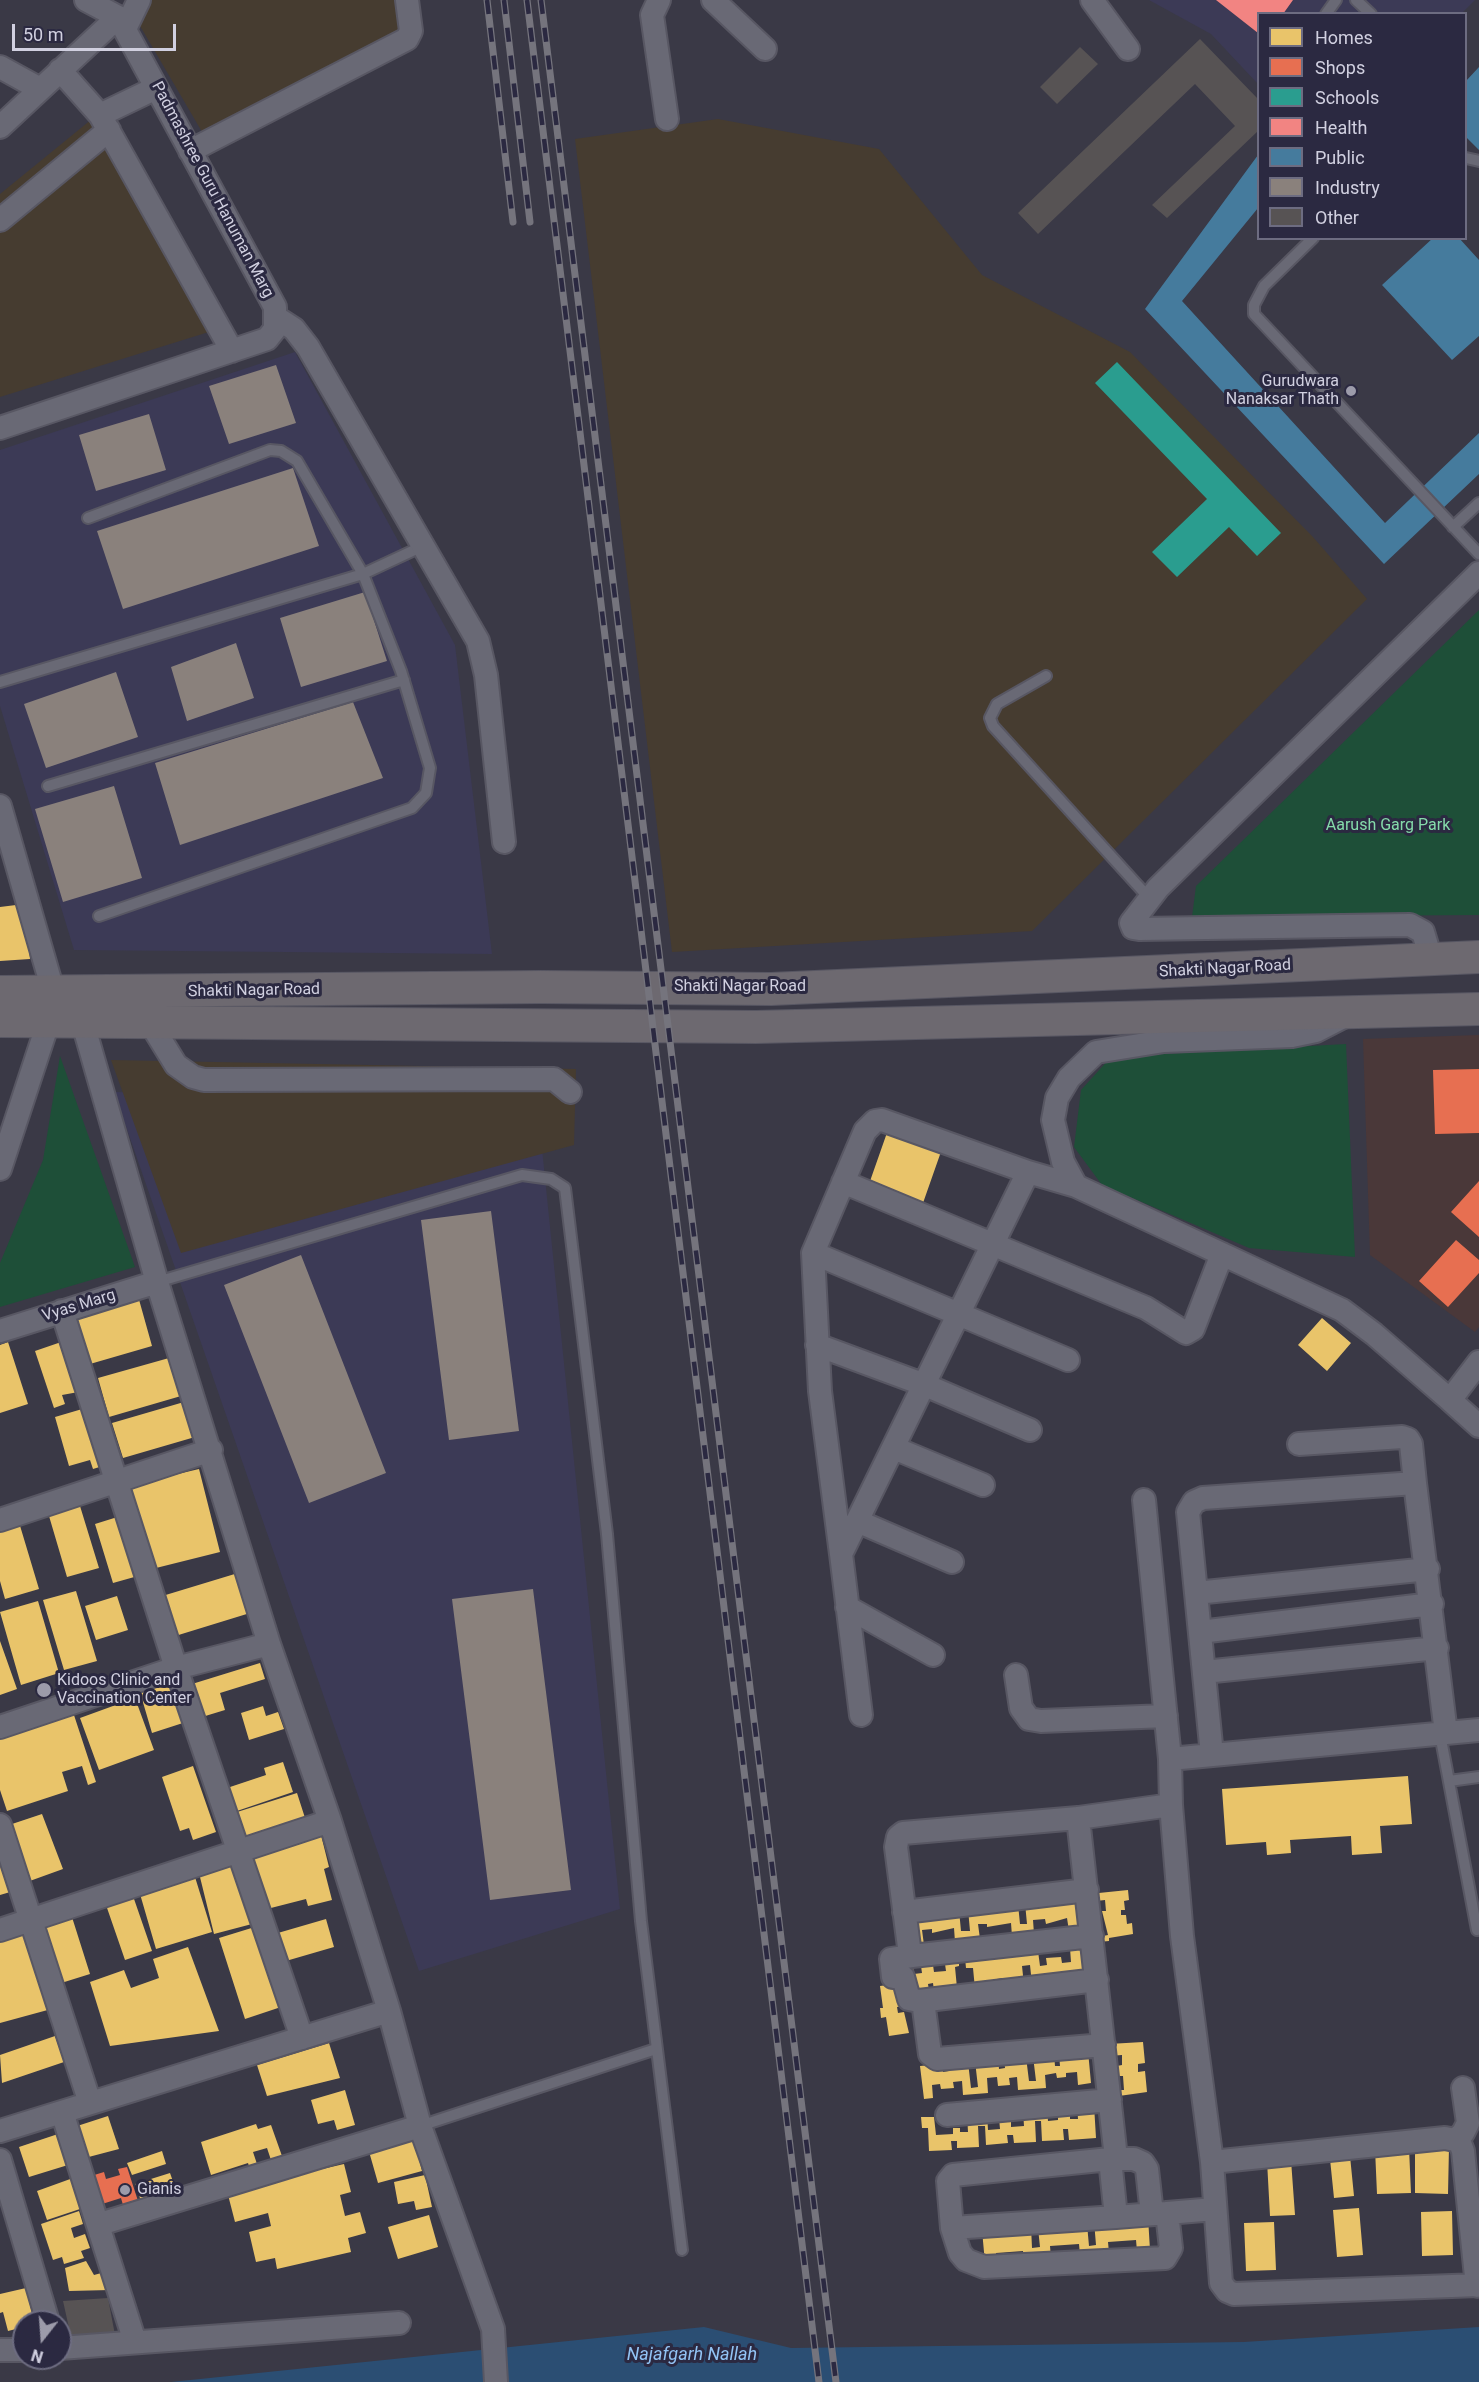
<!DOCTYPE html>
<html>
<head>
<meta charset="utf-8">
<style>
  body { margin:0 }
  #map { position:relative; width:1479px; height:2382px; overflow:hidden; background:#3a3946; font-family:Roboto,sans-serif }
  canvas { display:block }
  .legend { position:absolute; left:1257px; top:12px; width:210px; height:228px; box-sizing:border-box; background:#2b2941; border:2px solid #6d6c81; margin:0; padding:8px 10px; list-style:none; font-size:18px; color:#d1d0e0 }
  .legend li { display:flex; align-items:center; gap:12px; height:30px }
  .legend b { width:30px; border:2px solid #6d6c81 }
  .north { position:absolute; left:12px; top:2310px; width:60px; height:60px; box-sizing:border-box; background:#2b2941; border:2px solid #6d6c81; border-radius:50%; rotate:197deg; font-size:16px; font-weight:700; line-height:24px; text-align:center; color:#d1d0e0 }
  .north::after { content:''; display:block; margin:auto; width:21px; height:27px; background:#9c9baa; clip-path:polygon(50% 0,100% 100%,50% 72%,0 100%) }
  .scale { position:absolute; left:12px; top:24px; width:164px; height:27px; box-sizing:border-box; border:3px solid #d1d0e0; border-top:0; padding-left:8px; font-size:18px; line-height:21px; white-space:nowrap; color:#d1d0e0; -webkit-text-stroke:4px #2b2941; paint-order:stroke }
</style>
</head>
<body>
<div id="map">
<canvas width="1479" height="2382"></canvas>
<ul class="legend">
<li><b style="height:16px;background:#e9c46a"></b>Homes</li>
<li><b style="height:16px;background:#e76f51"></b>Shops</li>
<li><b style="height:16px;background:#2a9d8f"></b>Schools</li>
<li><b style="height:16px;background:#f28482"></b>Health</li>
<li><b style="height:16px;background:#457b9d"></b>Public</li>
<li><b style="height:16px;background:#8a817c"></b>Industry</li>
<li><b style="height:16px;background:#575354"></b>Other</li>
</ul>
<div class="north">N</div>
<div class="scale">50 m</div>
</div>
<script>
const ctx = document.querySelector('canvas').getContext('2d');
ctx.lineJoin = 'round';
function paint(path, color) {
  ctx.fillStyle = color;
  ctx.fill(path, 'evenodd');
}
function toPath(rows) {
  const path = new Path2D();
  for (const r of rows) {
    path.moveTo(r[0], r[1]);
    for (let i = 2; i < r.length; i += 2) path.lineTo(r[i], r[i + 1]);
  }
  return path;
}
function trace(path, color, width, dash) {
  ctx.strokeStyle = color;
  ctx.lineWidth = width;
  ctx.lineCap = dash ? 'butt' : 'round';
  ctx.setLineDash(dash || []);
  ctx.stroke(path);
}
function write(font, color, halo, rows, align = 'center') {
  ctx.font = font + ' Roboto,sans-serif';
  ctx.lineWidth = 6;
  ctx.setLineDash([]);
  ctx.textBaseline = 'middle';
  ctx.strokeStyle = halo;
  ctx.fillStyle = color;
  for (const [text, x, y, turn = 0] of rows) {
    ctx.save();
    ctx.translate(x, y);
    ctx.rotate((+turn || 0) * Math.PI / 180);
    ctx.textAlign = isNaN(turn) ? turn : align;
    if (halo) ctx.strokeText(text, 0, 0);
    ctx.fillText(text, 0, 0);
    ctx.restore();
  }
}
paint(toPath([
  [1479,1035,1479,1327,1475,1332,1370,1255,1363,1039]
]), '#4a3839');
paint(toPath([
  [1149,0,1475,0,1462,13,1258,14,1258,84,1211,34],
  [295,352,455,645,492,954,74,950,0,706,0,450],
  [114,1092,537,1100,620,1909,419,1971]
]), '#3c3a56');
paint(toPath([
  [132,0,404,0,409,34,205,137,129,7],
  [92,119,212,331,0,397,0,194],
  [718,119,879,149,982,275,1130,352,1313,537,1367,599,1032,931,672,952,575,139],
  [111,1060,576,1069,574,1145,181,1253]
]), '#463c30');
paint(toPath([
  [1479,610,1479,915,1192,917,1196,886],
  [1346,1044,1355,1257,1249,1248,1102,1185,1074,1147,1081,1090,1111,1057],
  [60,1056,135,1267,0,1307,0,1263,43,1160]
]), '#1e4f38');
paint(toPath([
  [704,2327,791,2348,1244,2342,1479,2327,1479,2382,171,2382]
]), '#2b4e73');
paint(toPath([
  [24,904,30,959,0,961,0,907],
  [889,1127,943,1146,923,1203,869,1184],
  [138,1296,152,1346,90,1364,75,1314],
  [1322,1318,1351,1343,1327,1371,1298,1345],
  [67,1340,84,1391,62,1395,65,1404,54,1408,35,1351],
  [8,1342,28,1404,0,1413,0,1345],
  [169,1358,181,1396,109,1417,98,1378],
  [184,1402,195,1437,123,1458,112,1423],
  [89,1407,106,1465,93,1469,90,1460,69,1466,55,1417],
  [199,1469,220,1552,148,1570,127,1486],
  [80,1506,99,1568,67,1577,49,1516],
  [127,1514,145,1574,113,1583,95,1524],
  [18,1519,39,1589,5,1599,0,1581,0,1524],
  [238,1573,250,1613,172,1637,159,1597],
  [76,1591,97,1661,64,1670,43,1600],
  [117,1596,128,1630,96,1640,85,1606],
  [38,1601,59,1673,21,1685,0,1612],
  [0,1641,17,1689,0,1695],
  [260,1663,265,1679,220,1693,225,1710,202,1717,192,1684],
  [173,1678,186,1722,152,1733,137,1682],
  [135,1698,154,1750,99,1770,80,1718],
  [263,1706,266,1716,278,1712,284,1729,249,1740,241,1713],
  [72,1709,96,1782,88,1785,82,1766,62,1772,68,1791,7,1811,0,1790,0,1732],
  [283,1762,293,1792,234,1812,227,1788,266,1775,264,1768],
  [193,1766,216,1832,193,1840,189,1828,180,1831,162,1777],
  [1408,1776,1412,1824,1380,1826,1382,1853,1352,1855,1351,1836,1290,1840,1291,1853,1267,1855,1266,1842,1226,1845,1222,1789],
  [297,1793,306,1821,243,1841,234,1813],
  [42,1814,63,1869,27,1882,6,1826],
  [321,1835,329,1867,324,1869,332,1900,308,1906,306,1899,267,1909,252,1853],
  [0,1859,17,1890,0,1895],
  [237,1863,252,1924,214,1934,199,1873],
  [195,1877,212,1932,156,1949,140,1894],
  [1128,1890,1129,1900,1124,1901,1125,1910,1121,1910,1121,1915,1126,1915,1127,1924,1132,1923,1133,1934,1109,1938,1109,1941,1098,1942,1103,1936,1108,1935,1102,1911,1106,1911,1105,1900,1096,1901,1089,1894],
  [133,1896,152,1951,125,1960,106,1905],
  [1077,1898,1081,1929,1069,1931,1067,1918,1046,1924,1045,1919,1033,1920,1034,1934,1012,1936,1011,1923,987,1927,987,1924,978,1924,980,1939,955,1942,954,1928,932,1933,932,1929,922,1930,924,1945,913,1946,910,1915,959,1910,961,1931,970,1931,968,1909,990,1907,991,1914,996,1913,995,1907,1018,1904,1020,1924,1027,1924,1025,1903,1048,1901,1049,1907,1053,1907,1052,1901],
  [71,1914,90,1974,58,1984,39,1925],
  [326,1919,334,1947,279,1963,271,1935],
  [258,1926,284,2006,245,2019,219,1938],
  [31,1927,55,2008,0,2023,0,1936],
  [188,1947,219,2031,110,2046,90,1982,124,1970,131,1988,159,1978,153,1959],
  [1083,1947,1086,1979,1032,1984,1030,1965,1022,1966,1024,1985,1004,1986,1003,1978,997,1979,998,1987,975,1989,973,1968,966,1968,965,1958,1038,1951,1040,1966,1047,1965,1046,1958,1061,1957,1062,1963,1071,1962,1070,1948],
  [959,1956,959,1966,955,1967,957,1988,934,1991,933,1983,928,1984,929,1991,908,1993,906,1973,912,1961,914,1974,922,1973,921,1966,933,1965,934,1972,946,1971,944,1957],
  [902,1983,903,2006,897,2007,898,2013,904,2012,909,2033,889,2036,886,2017,881,2018,880,2008,883,2008,880,1986],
  [55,2036,64,2062,2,2083,0,2055],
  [1143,2042,1145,2063,1138,2064,1138,2072,1145,2071,1147,2092,1112,2097,1112,2090,1124,2090,1123,2076,1118,2076,1117,2066,1122,2065,1122,2055,1109,2056,1109,2044],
  [329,2043,340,2078,267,2096,257,2065],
  [1088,2051,1091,2083,1078,2085,1077,2072,1066,2073,1066,2077,1057,2078,1056,2073,1045,2075,1046,2088,1018,2090,1017,2077,1009,2078,1010,2085,998,2086,997,2077,987,2078,988,2093,963,2095,962,2081,953,2082,954,2088,941,2089,940,2084,932,2085,933,2098,924,2099,920,2066,942,2064,943,2072,949,2071,949,2064,968,2062,971,2088,978,2087,975,2061,998,2059,999,2069,1005,2068,1004,2059,1026,2057,1029,2081,1036,2081,1033,2056,1054,2054,1055,2066,1060,2066,1059,2054],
  [345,2090,355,2125,337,2130,334,2120,318,2124,311,2100],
  [1077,2105,1094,2105,1096,2138,1069,2140,1068,2129,1063,2129,1064,2140,1042,2141,1041,2121,1035,2121,1036,2142,1014,2143,1013,2135,1007,2135,1008,2143,986,2145,985,2126,978,2126,979,2147,957,2148,957,2141,951,2141,952,2150,929,2151,928,2128,922,2128,921,2117,934,2117,936,2135,953,2134,953,2128,960,2128,960,2132,968,2132,967,2114,987,2113,988,2130,1000,2129,999,2118,1011,2117,1011,2127,1024,2126,1023,2111,1047,2110,1048,2121,1058,2120,1058,2113,1070,2112,1070,2119,1078,2119],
  [108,2116,119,2149,81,2159,71,2128],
  [256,2124,258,2129,271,2125,282,2156,271,2160,267,2148,253,2152,257,2164,249,2166,248,2163,211,2175,201,2142],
  [58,2134,68,2165,29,2177,19,2147],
  [413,2136,422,2171,378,2183,368,2148],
  [1415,2147,1449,2147,1448,2194,1415,2193],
  [1409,2148,1411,2193,1377,2194,1375,2149],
  [162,2151,166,2164,132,2175,127,2163],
  [1350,2156,1354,2196,1334,2198,1330,2159],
  [1291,2160,1295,2215,1270,2216,1267,2161],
  [344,2164,351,2192,340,2195,345,2216,360,2212,366,2233,348,2238,351,2252,277,2269,275,2258,256,2262,249,2232,271,2226,268,2213,235,2222,227,2191],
  [170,2173,176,2190,141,2201,135,2184],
  [425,2175,432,2207,416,2210,414,2201,398,2204,394,2182],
  [73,2178,83,2208,47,2220,37,2191],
  [1359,2208,1363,2255,1337,2257,1333,2210],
  [79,2211,83,2224,71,2228,74,2238,85,2234,90,2248,81,2251,84,2258,64,2264,62,2257,53,2260,41,2224],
  [1452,2211,1453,2255,1422,2256,1421,2212],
  [429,2215,438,2247,398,2259,388,2227],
  [1148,2217,1150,2250,1137,2251,1136,2240,1108,2242,1109,2253,1080,2255,1079,2244,1050,2246,1051,2258,1024,2260,1023,2251,996,2253,997,2262,985,2263,982,2230,1031,2226,1032,2248,1040,2247,1038,2228,1087,2224,1089,2246,1096,2245,1094,2221],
  [1274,2222,1276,2270,1246,2271,1244,2223],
  [86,2261,94,2275,105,2272,110,2290,69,2291,65,2268],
  [26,2288,34,2322,24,2322,24,2327,8,2331,3,2312,0,2313,0,2294]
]), '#e9c46a');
paint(toPath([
  [1479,1069,1479,1133,1435,1134,1433,1070],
  [1479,1181,1479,1237,1451,1212],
  [1456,1240,1479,1260,1479,1273,1448,1307,1419,1281],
  [127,2167,138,2201,123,2205,121,2198,99,2205,91,2176,104,2172,106,2179,120,2175,118,2169]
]), '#e76f51');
paint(toPath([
  [1117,362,1281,533,1257,556,1229,527,1177,577,1152,552,1207,499,1095,383]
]), '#2a9d8f');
paint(toPath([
  [1216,0,1293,0,1283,14,1258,14,1258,33]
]), '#f28482');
paint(toPath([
  [1479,67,1479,150,1466,137,1466,81],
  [1258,155,1258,208,1182,301,1385,523,1479,433,1479,474,1384,564,1145,309],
  [1433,238,1459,238,1479,260,1479,336,1452,360,1382,285]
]), '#457b9d');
paint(toPath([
  [276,365,296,423,229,444,209,386],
  [149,414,166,470,96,491,79,435],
  [293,468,319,546,123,609,97,531],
  [365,592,387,661,301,687,280,618],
  [236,643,254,698,187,721,171,667],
  [116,672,138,737,46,768,24,704],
  [353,702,383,778,180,845,155,763],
  [114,786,142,878,63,902,35,809],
  [491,1211,519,1431,449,1440,421,1220],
  [301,1255,386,1473,309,1503,224,1285],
  [533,1589,571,1890,490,1900,452,1599]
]), '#8a817c');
paint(toPath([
  [1200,39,1258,99,1258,131,1167,218,1152,205,1235,126,1195,84,1038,234,1018,213],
  [1080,47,1098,64,1057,104,1040,87],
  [108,2298,115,2335,71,2337,63,2301]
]), '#575354');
const lane = toPath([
  [1356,0,1371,14],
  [1326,14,1336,0],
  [1466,158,1479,161],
  [1313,238,1264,286,1254,305,1254,314,1479,554],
  [88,518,270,450,281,451,297,461,363,574,401,671,430,768,426,793,412,808,99,916],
  [1453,527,1479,503],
  [1046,676,997,704,990,718,993,726,1150,899],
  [0,682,363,574,423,546],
  [48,786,404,680],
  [157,1282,522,1175,551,1179,565,1188,607,1534,641,1921,682,2250],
  [1440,1734,1477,1930],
  [1449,1781,1479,1777],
  [420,2126,656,2049]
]);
const street = toPath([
  [659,0,652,15,667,119],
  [713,0,765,49],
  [1092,0,1128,49],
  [125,29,139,0],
  [0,67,40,89],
  [60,70,100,115,156,88],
  [100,115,232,351],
  [0,127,118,17],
  [190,151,407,39,411,31,407,0],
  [0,220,109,130],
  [277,318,294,329,308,347,478,641,486,675,504,842],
  [0,428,267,339,275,329,275,307,118,17,86,0],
  [0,806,54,994],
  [1431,959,1423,932,1410,925,1139,929,1133,928,1131,923,1158,888,1479,573],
  [1347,1015,1316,1031,1292,1036,1164,1041,1096,1052,1069,1078,1057,1098,1053,1120,1063,1162,1076,1186,1342,1310,1374,1334,1450,1400],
  [82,1020,157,1282,269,1644,330,1821,389,2011,420,2126,493,2329,496,2382],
  [149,1021,176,1065,193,1077,204,1080,554,1079,570,1092],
  [0,1169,48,1023],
  [1028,1172,882,1120,875,1121,865,1131,813,1253,820,1391,841,1554,1028,1172,1076,1186],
  [843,1182,1146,1308,1186,1333,1193,1329,1222,1254],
  [813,1253,1068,1360],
  [62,1311,176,1668,302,2038],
  [0,1331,157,1282],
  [817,1345,925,1385,1030,1430],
  [1479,1362,1450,1400,1479,1426],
  [1299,1444,1402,1437,1408,1439,1411,1444,1415,1483],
  [894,1448,983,1485],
  [1144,1500,1170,1759,1479,1730],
  [0,1520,211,1450],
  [857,1521,952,1562],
  [841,1554,861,1715],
  [1196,1593,1428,1569],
  [847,1607,933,1655],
  [1200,1632,1432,1604],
  [1204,1672,1437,1648],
  [1016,1675,1021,1708,1029,1719,1041,1721,1166,1716],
  [0,1727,176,1668,269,1644],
  [1212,1755,1188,1512,1194,1502,1203,1498,1415,1483,1446,1733],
  [1170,1759,1171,1805,1182,1936,1212,2162,1445,2138,1455,2140,1460,2143,1463,2151,1477,2286],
  [1078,1818,903,1833,898,1837,896,1847,909,1947,912,1956,1092,1936],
  [0,1825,90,2103],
  [904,1912,1087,1890],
  [0,1930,330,1821],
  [912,1956,891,1959,893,1977,903,1977,909,1999,919,2001,1097,1980],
  [923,2001,930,2054,937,2059,1104,2045],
  [62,2112,135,2342],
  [947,2115,1110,2100],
  [0,2131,389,2011],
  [1455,2140,1463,2133,1468,2123,1463,2088],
  [1116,2158,1078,1818,1171,1805],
  [1110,2159,1116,2217],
  [0,2160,48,2322],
  [1212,2162,1221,2283,1227,2291,1234,2294,1479,2285],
  [1152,2214,1147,2169,1143,2163,1134,2159,1110,2159,953,2175,948,2181,952,2228,1116,2217,1167,2213,1215,2209],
  [100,2224,420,2126],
  [952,2228,960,2253,966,2260,984,2267,1165,2258,1171,2248,1167,2213],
  [60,2348,399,2323],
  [0,2350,24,2350]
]);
const secondary = toPath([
  [0,992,541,987,771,989,1479,957],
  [0,1021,756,1027,1479,1009]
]);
trace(lane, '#585763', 14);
trace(street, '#585763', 26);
trace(secondary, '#585763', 34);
trace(lane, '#696975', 10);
trace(street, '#696975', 22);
trace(secondary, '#6d6970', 32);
const rail = toPath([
  [487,0,513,222],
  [504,0,530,222],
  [527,0,819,2382],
  [541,0,836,2382]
]);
trace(rail, '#75747d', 7);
trace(rail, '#2b2941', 4.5, [14]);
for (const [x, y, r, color] of [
  [1351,391,6,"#9c9baa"],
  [44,1690,8,"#9c9baa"],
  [125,2190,6,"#9c9baa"]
]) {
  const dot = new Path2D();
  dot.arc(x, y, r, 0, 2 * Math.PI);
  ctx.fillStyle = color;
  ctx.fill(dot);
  trace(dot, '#2b2941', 2);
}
write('16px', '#d1d0e0', '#2b2941', [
  ["Padmashree Guru Hanuman Marg",212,190,62],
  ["Shakti Nagar Road",1225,969,-3],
  ["Shakti Nagar Road",740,987],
  ["Shakti Nagar Road",254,991,-1],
  ["Vyas Marg",79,1306,-17]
]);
write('16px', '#d1d0e0', '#2b2941', [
  ["Gurudwara",1339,382,"right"],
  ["Nanaksar Thath",1339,400,"right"],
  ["Kidoos Clinic and",57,1681],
  ["Vaccination Center",57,1699],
  ["Gianis",137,2190]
], 'left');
write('16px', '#85dbaa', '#2b2941', [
  ["Aarush Garg Park",1388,826]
]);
write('italic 18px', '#92c3f4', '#2b2941', [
  ["Najafgarh Nallah",692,2355]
]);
</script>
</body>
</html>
